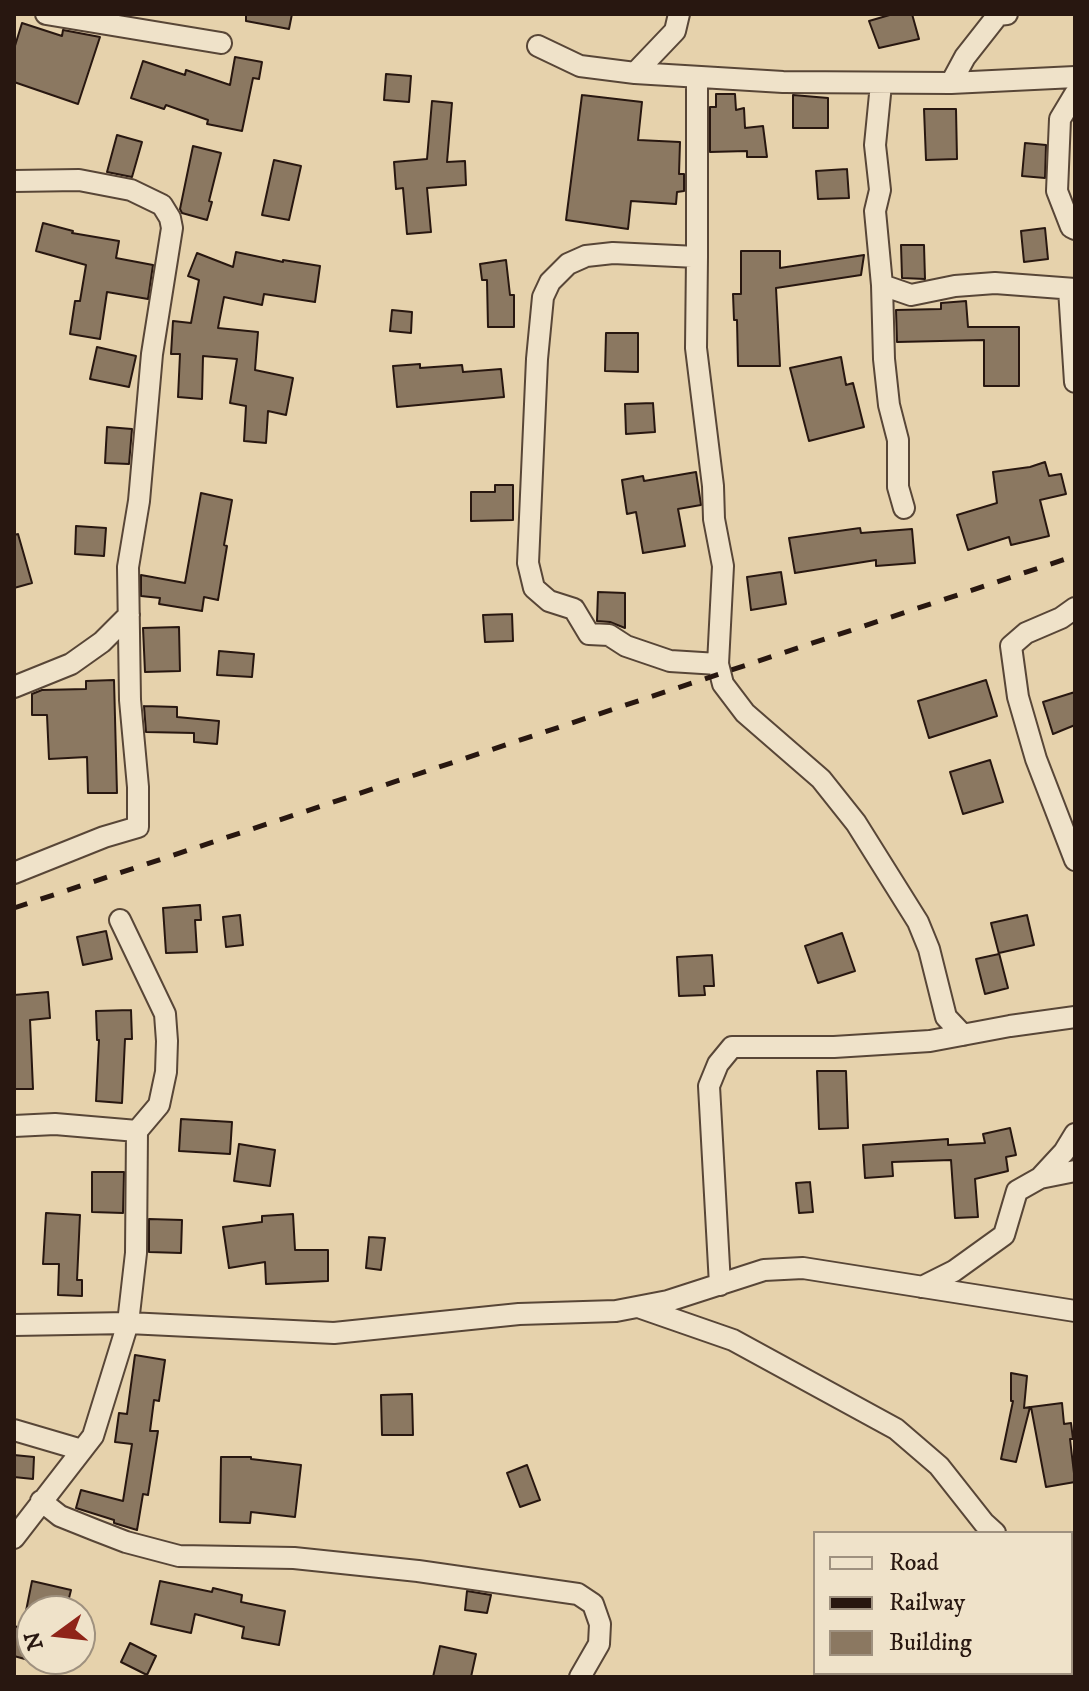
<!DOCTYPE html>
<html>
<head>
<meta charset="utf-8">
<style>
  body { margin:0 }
  #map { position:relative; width:1089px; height:1691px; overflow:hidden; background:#e6d2ac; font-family:"IM FELL DW Pica",serif }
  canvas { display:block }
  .frame { position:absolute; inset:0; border:16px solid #281710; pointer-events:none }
  .legend { position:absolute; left:813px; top:1531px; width:260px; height:144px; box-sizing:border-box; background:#efe2c9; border:2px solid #9f917f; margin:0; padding:10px 14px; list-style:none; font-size:24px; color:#281710 }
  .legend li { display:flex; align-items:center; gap:16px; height:40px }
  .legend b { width:40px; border:2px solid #9f917f }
  .north { position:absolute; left:16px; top:1595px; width:80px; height:80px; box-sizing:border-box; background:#efe2c9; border:2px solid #9f917f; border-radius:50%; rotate:255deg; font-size:22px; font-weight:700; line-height:32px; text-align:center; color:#281710 }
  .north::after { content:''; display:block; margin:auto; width:28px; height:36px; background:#8f2418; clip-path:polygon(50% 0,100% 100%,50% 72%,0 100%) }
</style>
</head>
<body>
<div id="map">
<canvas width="1089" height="1691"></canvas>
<div class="frame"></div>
<ul class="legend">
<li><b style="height:10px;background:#efe2c9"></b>Road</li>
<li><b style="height:10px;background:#281710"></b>Railway</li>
<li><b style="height:22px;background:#8b7861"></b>Building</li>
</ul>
<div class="north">N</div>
</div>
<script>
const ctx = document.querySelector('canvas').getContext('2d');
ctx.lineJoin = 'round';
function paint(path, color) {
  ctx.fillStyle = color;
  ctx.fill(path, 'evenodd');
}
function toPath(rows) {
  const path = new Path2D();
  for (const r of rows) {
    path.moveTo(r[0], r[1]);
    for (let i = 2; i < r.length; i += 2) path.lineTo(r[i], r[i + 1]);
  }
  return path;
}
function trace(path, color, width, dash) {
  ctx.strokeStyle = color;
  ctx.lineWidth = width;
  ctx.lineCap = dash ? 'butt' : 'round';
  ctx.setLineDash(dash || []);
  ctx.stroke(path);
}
const building = toPath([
  [246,14,292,14,289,29,246,21,246,14],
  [893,14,912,14,919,39,879,48,869,21,893,14],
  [22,23,62,36,63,30,100,37,78,104,14,82,14,49,22,23],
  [235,57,262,62,259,79,253,78,242,131,207,124,208,120,166,105,164,109,131,98,143,61,185,75,186,70,230,85,235,57],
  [386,74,411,76,409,102,384,100,386,74],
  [716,94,735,94,736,110,744,108,745,128,763,126,767,157,747,157,747,151,710,152,710,107,716,107,716,94],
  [582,95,642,102,638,140,680,142,679,174,684,174,684,191,677,192,676,204,631,201,628,229,566,220,582,95],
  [793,95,828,98,828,128,793,128,793,95],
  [432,101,452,103,447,162,465,161,466,185,427,188,431,232,407,234,403,188,396,189,394,162,427,159,432,101],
  [924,109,956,109,957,159,926,160,924,109],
  [117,135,142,142,132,177,107,172,117,135],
  [1025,143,1046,145,1045,178,1022,176,1025,143],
  [193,146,221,153,209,201,212,202,207,220,182,213,180,209,193,146],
  [274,160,301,166,289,220,262,215,274,160],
  [847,169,849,198,818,199,816,171,847,169],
  [43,223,73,231,72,233,119,241,116,258,153,265,148,299,107,292,100,339,70,334,75,301,80,301,86,265,36,251,43,223],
  [1045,228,1048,259,1024,262,1021,231,1045,228],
  [901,245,924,245,925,279,902,278,901,245],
  [741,251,780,251,780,268,864,255,861,275,776,288,780,366,738,366,737,320,734,320,733,294,741,294,741,251],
  [236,252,283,262,283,260,320,266,315,302,264,294,262,305,224,297,218,328,258,332,255,370,293,378,286,415,268,411,266,443,244,441,246,406,230,403,237,359,203,356,202,399,178,397,180,354,171,354,173,321,191,323,199,280,188,276,197,253,233,267,236,252],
  [506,260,510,295,514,295,514,327,488,327,487,280,482,280,480,264,506,260],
  [966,301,968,327,1019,327,1019,386,984,386,984,340,897,342,896,310,941,309,941,303,966,301],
  [392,310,412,312,411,333,390,331,392,310],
  [606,333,638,333,638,372,605,371,606,333],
  [97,347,136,356,129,387,90,379,97,347],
  [841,357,846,385,853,383,864,427,809,441,790,368,841,357],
  [420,364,420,368,462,365,463,372,501,369,504,397,397,407,393,366,420,364],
  [653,403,655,432,626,434,625,404,653,403],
  [107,427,132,429,129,464,105,463,107,427],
  [1045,462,1049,476,1061,474,1066,494,1040,500,1049,536,1011,545,1009,537,968,550,957,515,997,503,993,472,1030,467,1045,462],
  [696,472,701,505,678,509,685,546,643,553,636,512,627,514,622,480,643,476,644,481,696,472],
  [495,485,513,485,513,520,471,521,471,492,495,492,495,485],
  [201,493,232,500,224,545,227,546,218,600,204,597,202,611,159,604,160,598,141,596,141,575,185,583,201,493],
  [76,526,106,528,104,556,75,554,76,526],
  [860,528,861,533,912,529,915,563,876,566,876,560,795,573,789,538,860,528],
  [18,534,32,583,14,588,14,535,18,534],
  [781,572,786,604,751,610,747,577,781,572],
  [598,592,625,593,625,628,610,622,597,621,598,592],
  [512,614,513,641,485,642,483,615,512,614],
  [179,627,180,671,145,672,143,628,179,627],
  [219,651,254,654,252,677,217,675,219,651],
  [114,680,117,793,88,793,87,757,49,759,47,715,32,715,32,694,42,690,86,689,86,681,114,680],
  [986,680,997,716,929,738,918,701,986,680],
  [1075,692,1075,725,1053,734,1043,702,1075,692],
  [144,706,177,707,177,717,219,721,217,744,194,742,194,733,146,732,144,706],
  [990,760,1003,802,963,814,950,772,990,760],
  [200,905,201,920,195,920,197,952,166,953,163,908,200,905],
  [240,915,243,945,226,947,223,917,240,915],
  [1027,915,1034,945,999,953,1008,988,985,994,976,959,999,954,991,923,1027,915],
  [106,931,112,959,83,965,77,937,106,931],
  [842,933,855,971,818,983,805,946,842,933],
  [712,955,714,986,704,986,705,995,679,996,677,957,712,955],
  [48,992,50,1018,30,1020,33,1089,14,1089,14,995,48,992],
  [131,1010,132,1039,125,1039,122,1103,96,1101,99,1040,97,1040,96,1011,131,1010],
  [817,1071,846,1071,848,1128,819,1129,817,1071],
  [181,1119,232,1122,230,1154,179,1151,181,1119],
  [1010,1128,1016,1155,1006,1157,1008,1171,975,1179,978,1217,955,1218,951,1160,892,1162,893,1176,865,1178,863,1145,948,1139,948,1145,985,1143,983,1134,1010,1128],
  [239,1144,275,1150,270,1186,234,1181,239,1144],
  [92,1172,124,1172,123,1213,92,1212,92,1172],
  [810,1182,813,1212,799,1213,796,1183,810,1182],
  [46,1213,80,1215,77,1280,82,1280,82,1296,58,1295,59,1264,43,1264,46,1213],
  [293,1214,295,1250,328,1250,328,1281,266,1284,265,1262,229,1268,223,1227,262,1222,262,1216,293,1214],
  [149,1219,182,1220,181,1253,149,1252,149,1219],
  [369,1237,385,1238,381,1270,366,1268,369,1237],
  [135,1355,165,1360,159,1401,154,1400,150,1431,158,1431,148,1495,143,1494,137,1530,114,1523,114,1520,76,1508,81,1490,123,1501,132,1444,115,1442,119,1413,127,1414,135,1355],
  [1011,1373,1027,1376,1024,1408,1030,1407,1016,1462,1001,1459,1013,1401,1011,1401,1011,1373],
  [412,1394,413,1435,382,1435,381,1395,412,1394],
  [1062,1403,1064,1424,1071,1423,1073,1439,1070,1439,1075,1482,1046,1487,1031,1407,1062,1403],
  [14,1455,34,1457,33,1479,14,1477,14,1455],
  [221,1457,251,1457,251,1459,301,1465,295,1517,251,1512,250,1523,220,1522,221,1457],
  [527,1465,540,1500,520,1507,507,1473,527,1465],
  [32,1581,71,1590,67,1606,61,1605,59,1611,26,1611,32,1581],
  [160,1581,212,1592,213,1588,242,1595,241,1602,285,1611,279,1645,242,1638,244,1627,195,1614,191,1633,151,1624,160,1581],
  [467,1591,491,1595,487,1613,465,1610,467,1591],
  [14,1626,32,1631,32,1661,14,1656,14,1626],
  [130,1643,156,1656,147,1675,121,1662,130,1643],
  [440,1646,476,1654,471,1677,433,1677,440,1646]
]);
paint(building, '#8b7861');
trace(building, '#281710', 2);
const street = toPath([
  [46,14,221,43],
  [538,46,580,66,635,73,783,82,951,83,965,57,998,15,1007,14],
  [635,73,675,31,679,14],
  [697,77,697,257,613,253,586,256,568,264,550,282,543,297,537,359,528,563,534,588,549,601,574,609,589,634,609,635,626,646,670,661,718,664,723,684,745,713,821,779,856,823,918,922,929,949,946,1017,963,1035],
  [951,83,1075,77],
  [881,84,875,145,880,190,875,211,882,285,911,295,955,286,995,283,1075,289],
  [1075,94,1060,119,1057,191,1071,227,1075,229],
  [14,181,79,180,131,190,162,205,170,218,172,228,152,354,139,501,128,567,130,700,138,787,138,827,104,837,14,873],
  [697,257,696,348,713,486,714,519,723,566,718,664],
  [882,285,884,359,889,405,898,440,898,487,904,508],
  [1069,289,1075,382],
  [1075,608,1061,618,1026,633,1011,646,1018,697,1036,759,1075,860],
  [14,687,71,664,102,642,129,615],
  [14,1126,55,1124,137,1131],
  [1040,1178,1064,1152,1075,1134],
  [720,1285,709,1086,718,1064,732,1047,834,1047,930,1041,1010,1026,1075,1017],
  [922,1287,954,1271,1004,1235,1017,1191,1040,1178,1075,1171],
  [641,1308,733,1340,896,1429,939,1466,984,1523,995,1533],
  [14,1325,128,1323,334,1333,519,1314,616,1311,668,1301,764,1270,803,1268,1075,1311],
  [14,1430,82,1450],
  [41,1501,60,1516,95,1530,126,1542,179,1556,294,1558,418,1571,578,1594,593,1604,600,1624,599,1644,580,1677],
  [14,1538,93,1436,128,1323,136,1253,137,1131,159,1105,166,1072,167,1041,165,1014,120,920],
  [1071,1575,1075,1577]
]);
trace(street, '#584637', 24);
trace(street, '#efe2c9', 20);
trace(toPath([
  [14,908,1075,556]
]), '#281710', 5, [14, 14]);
</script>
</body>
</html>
